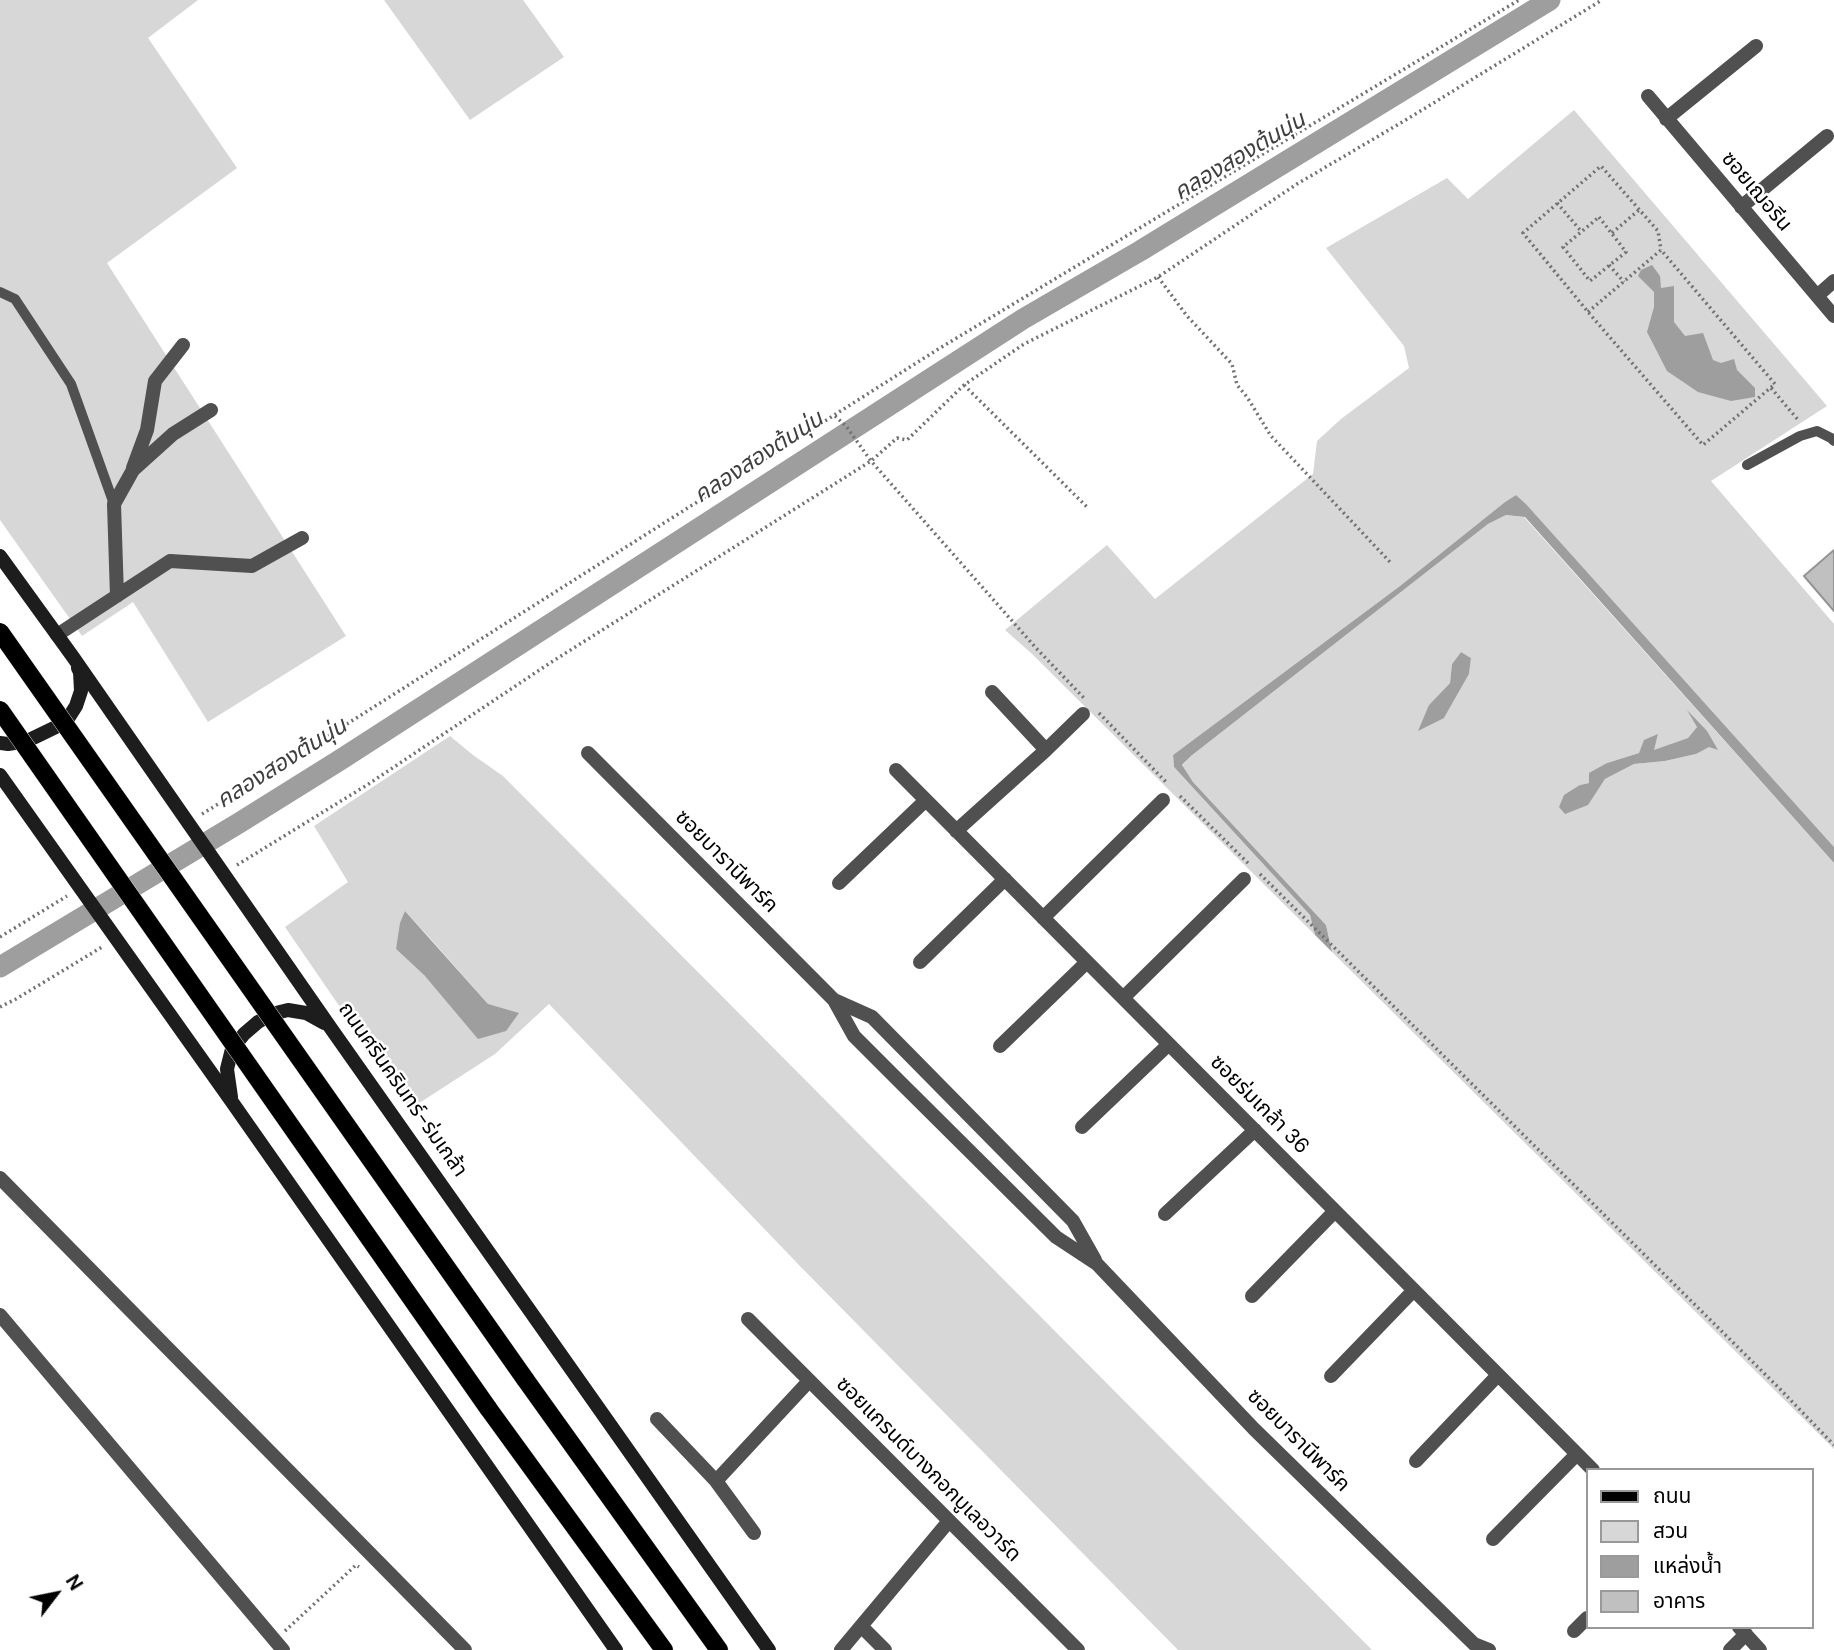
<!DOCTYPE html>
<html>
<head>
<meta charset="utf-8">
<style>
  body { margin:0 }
  #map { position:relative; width:1834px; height:1650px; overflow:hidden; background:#fff; font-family:"DM Sans","Noto Sans Thai",sans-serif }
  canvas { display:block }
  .legend { position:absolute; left:1586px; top:1468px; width:228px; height:161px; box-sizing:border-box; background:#fff; border:2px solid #999; margin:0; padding:9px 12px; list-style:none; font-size:21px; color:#000 }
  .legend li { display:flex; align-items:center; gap:14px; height:35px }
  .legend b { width:35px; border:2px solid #999 }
  .north { position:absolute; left:21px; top:1559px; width:70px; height:70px; -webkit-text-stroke:5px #fff; paint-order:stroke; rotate:58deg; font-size:19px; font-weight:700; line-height:28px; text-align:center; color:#000 }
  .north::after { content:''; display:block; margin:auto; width:24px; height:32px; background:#000; clip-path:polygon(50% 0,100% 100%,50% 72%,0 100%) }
</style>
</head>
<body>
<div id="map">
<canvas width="1834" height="1650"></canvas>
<ul class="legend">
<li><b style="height:9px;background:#000"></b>ถนน</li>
<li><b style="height:19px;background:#d7d7d7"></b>สวน</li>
<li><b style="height:19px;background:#9e9e9e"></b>แหล่งน้ำ</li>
<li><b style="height:19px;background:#c0c0c0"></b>อาคาร</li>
</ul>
<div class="north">N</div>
</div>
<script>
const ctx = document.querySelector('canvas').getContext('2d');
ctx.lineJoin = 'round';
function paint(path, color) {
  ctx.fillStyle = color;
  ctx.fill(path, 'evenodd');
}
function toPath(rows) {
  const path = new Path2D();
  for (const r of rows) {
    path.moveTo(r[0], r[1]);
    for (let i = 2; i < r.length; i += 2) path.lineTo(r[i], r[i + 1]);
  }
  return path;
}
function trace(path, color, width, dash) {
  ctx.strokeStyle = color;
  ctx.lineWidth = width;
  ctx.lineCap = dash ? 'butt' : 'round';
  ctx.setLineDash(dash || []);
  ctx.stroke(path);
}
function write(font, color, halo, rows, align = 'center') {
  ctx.font = font + ' "DM Sans","Noto Sans Thai",sans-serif';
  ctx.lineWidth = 5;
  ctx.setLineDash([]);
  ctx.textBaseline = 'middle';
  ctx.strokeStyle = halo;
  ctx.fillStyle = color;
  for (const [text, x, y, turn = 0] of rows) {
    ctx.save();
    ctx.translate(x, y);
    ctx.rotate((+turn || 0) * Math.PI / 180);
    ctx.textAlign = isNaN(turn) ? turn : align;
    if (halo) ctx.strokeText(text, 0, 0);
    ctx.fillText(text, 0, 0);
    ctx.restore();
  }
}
paint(toPath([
  [0,0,198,0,148,38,237,168,107,263,346,636,208,722,133,602,82,636,0,520],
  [384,0,523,0,564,57,470,120],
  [1574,110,1827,406,1711,481,1834,624,1834,847,1526,504,1516,495,1505,502,1400,586,1173,755,1174,767,1310,915,1315,935,1031,653,1005,630,1107,545,1155,599,1313,474,1317,441,1341,419,1409,368,1404,346,1326,248,1447,178,1468,199],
  [1506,515,1524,517,1834,863,1834,1449,1332,952,1326,925,1193,782,1182,766,1191,756,1488,524],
  [1461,652,1471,658,1469,674,1444,718,1429,705,1450,683,1452,664],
  [1690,713,1717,749,1709,746,1696,754,1665,761,1634,764,1605,779,1587,805,1580,785,1589,783,1607,763,1639,753,1658,735,1653,751,1688,738,1697,727],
  [450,736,473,755,503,776,1372,1650,1178,1650,797,1263,549,1004,495,1054,410,1109,285,927,348,882,314,826],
  [405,911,429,937,488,1004,425,976,396,949]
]), '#d7d7d7');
paint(toPath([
  [1652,265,1660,276,1661,288,1674,286,1674,322,1685,336,1703,333,1713,360,1721,363,1734,359,1737,370,1755,388,1755,397,1731,401,1698,392,1667,371,1647,332,1654,307,1654,292,1638,276,1641,270],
  [1516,495,1526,504,1834,847,1834,863,1525,517,1506,515,1488,524,1191,756,1182,765,1193,782,1326,925,1332,952,1315,935,1310,915,1174,767,1173,755,1400,586,1505,502],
  [1461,652,1471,658,1469,674,1444,718,1418,731,1429,705,1450,683,1452,664],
  [1687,710,1707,731,1718,750,1709,747,1696,754,1665,761,1634,764,1605,779,1588,805,1565,814,1559,807,1564,795,1580,785,1589,783,1589,773,1607,763,1639,753,1644,740,1658,734,1654,750,1688,738,1697,727],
  [405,911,488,1004,519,1013,506,1031,478,1039,425,976,396,949,400,923]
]), '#9e9e9e');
trace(toPath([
  [0,967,239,823,340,760,1023,319,1140,251,1550,0]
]), '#9e9e9e', 21);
const building = toPath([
  [1834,550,1834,611,1804,576,1834,550]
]);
paint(building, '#c0c0c0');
trace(building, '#949494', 2);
const primary = toPath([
  [525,1379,719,1650],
  [488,1408,664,1650]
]);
trace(primary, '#dbdbdb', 19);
trace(toPath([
  [1557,203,1581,231],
  [1599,217,1626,252,1590,281,1563,247,1599,217],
  [1612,233,1639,210],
  [1609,265,1624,282],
  [1158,277,1187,316,1232,364,1237,385,1247,397,1271,436,1390,562],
  [1588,312,1661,250,1775,384,1703,445,1588,312,1523,233,1601,166,1658,231,1661,250],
  [964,385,1089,509],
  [1771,388,1799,421],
  [835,416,846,426,871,461,1036,648,1084,698],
  [1099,713,1167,783],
  [1180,796,1249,864],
  [202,814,298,755,940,348,1519,0],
  [237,865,367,785,553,661,871,461,897,438,907,440,964,385,1024,344,1158,277,1297,184,1404,121,1602,0],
  [1260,874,1777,1386,1834,1445],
  [0,937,67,896],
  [0,1007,16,999,102,947],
  [285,1631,356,1565,359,1567]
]), '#727272', 3.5, [2, 3.5]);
trace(toPath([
  [0,292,15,299,71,384,114,504],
  [1747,465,1800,436,1817,431,1831,438,1834,441]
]), '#505050', 10);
trace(toPath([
  [1648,96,1834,316],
  [1666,119,1756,46],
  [1741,207,1827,136],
  [1817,296,1834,281],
  [133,468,147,430,155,381,183,345],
  [117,596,114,504,133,470,173,434,211,410],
  [57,635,170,561,252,566,302,538],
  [992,692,1046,750],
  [588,753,834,1000,854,1036,903,1085,1056,1237,1097,1264,1254,1429,1474,1644,1489,1650],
  [896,770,1593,1470],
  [956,831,1046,750,1083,714],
  [839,883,926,800],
  [1043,918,1163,800],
  [920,962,1005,879],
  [1123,998,1244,879],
  [834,1000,872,1017,1073,1221,1095,1260],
  [1000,1046,1087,962],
  [1082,1127,1169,1044],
  [0,1178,465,1650],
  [1165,1214,1255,1130],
  [1252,1296,1335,1211],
  [0,1315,283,1650],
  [748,1319,1078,1650],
  [1331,1376,1414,1290],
  [657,1419,716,1481,754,1533],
  [1416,1461,1498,1375],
  [716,1481,809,1381],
  [1493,1539,1577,1454],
  [861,1626,885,1650],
  [1739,1627,1760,1650],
  [1574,1631,1587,1618],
  [841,1650,949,1521],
  [1730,1650,1746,1634]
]), '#505050', 14);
trace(toPath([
  [0,556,73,657,330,1027,769,1650],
  [0,743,8,744,27,741,58,726,69,717,76,706,81,691,80,672,78,668],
  [0,775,232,1102,616,1650],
  [231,1097,227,1069,232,1049,244,1034,258,1022,272,1014,288,1010,306,1013,324,1023]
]), '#1d1d1d', 14);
trace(primary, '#000', 18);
const primaryBridge = toPath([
  [0,632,525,1379],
  [0,710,488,1408]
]);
trace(primaryBridge, '#dbdbdb', 19, []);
trace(primaryBridge, '#000', 18);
write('21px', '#000', '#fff', [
  ["ซอยเฌอรีน",1756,192,50],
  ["ซอยบารานีพาร์ค",726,862,45],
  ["ถนนศรีนครินทร์-ร่มเกล้า",402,1090,55],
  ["ซอยร่มเกล้า 36",1259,1105,45],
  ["ซอยบารานีพาร์ค",1298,1441,45],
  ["ซอยแกรนด์บางกอกบูเลอวาร์ด",928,1470,45]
]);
write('italic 23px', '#3f3f3f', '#fff', [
  ["คลองสองต้นนุ่น",1240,157,-31],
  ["คลองสองต้นนุ่น",759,458,-33],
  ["คลองสองต้นนุ่น",282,764,-32]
]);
</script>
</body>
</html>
